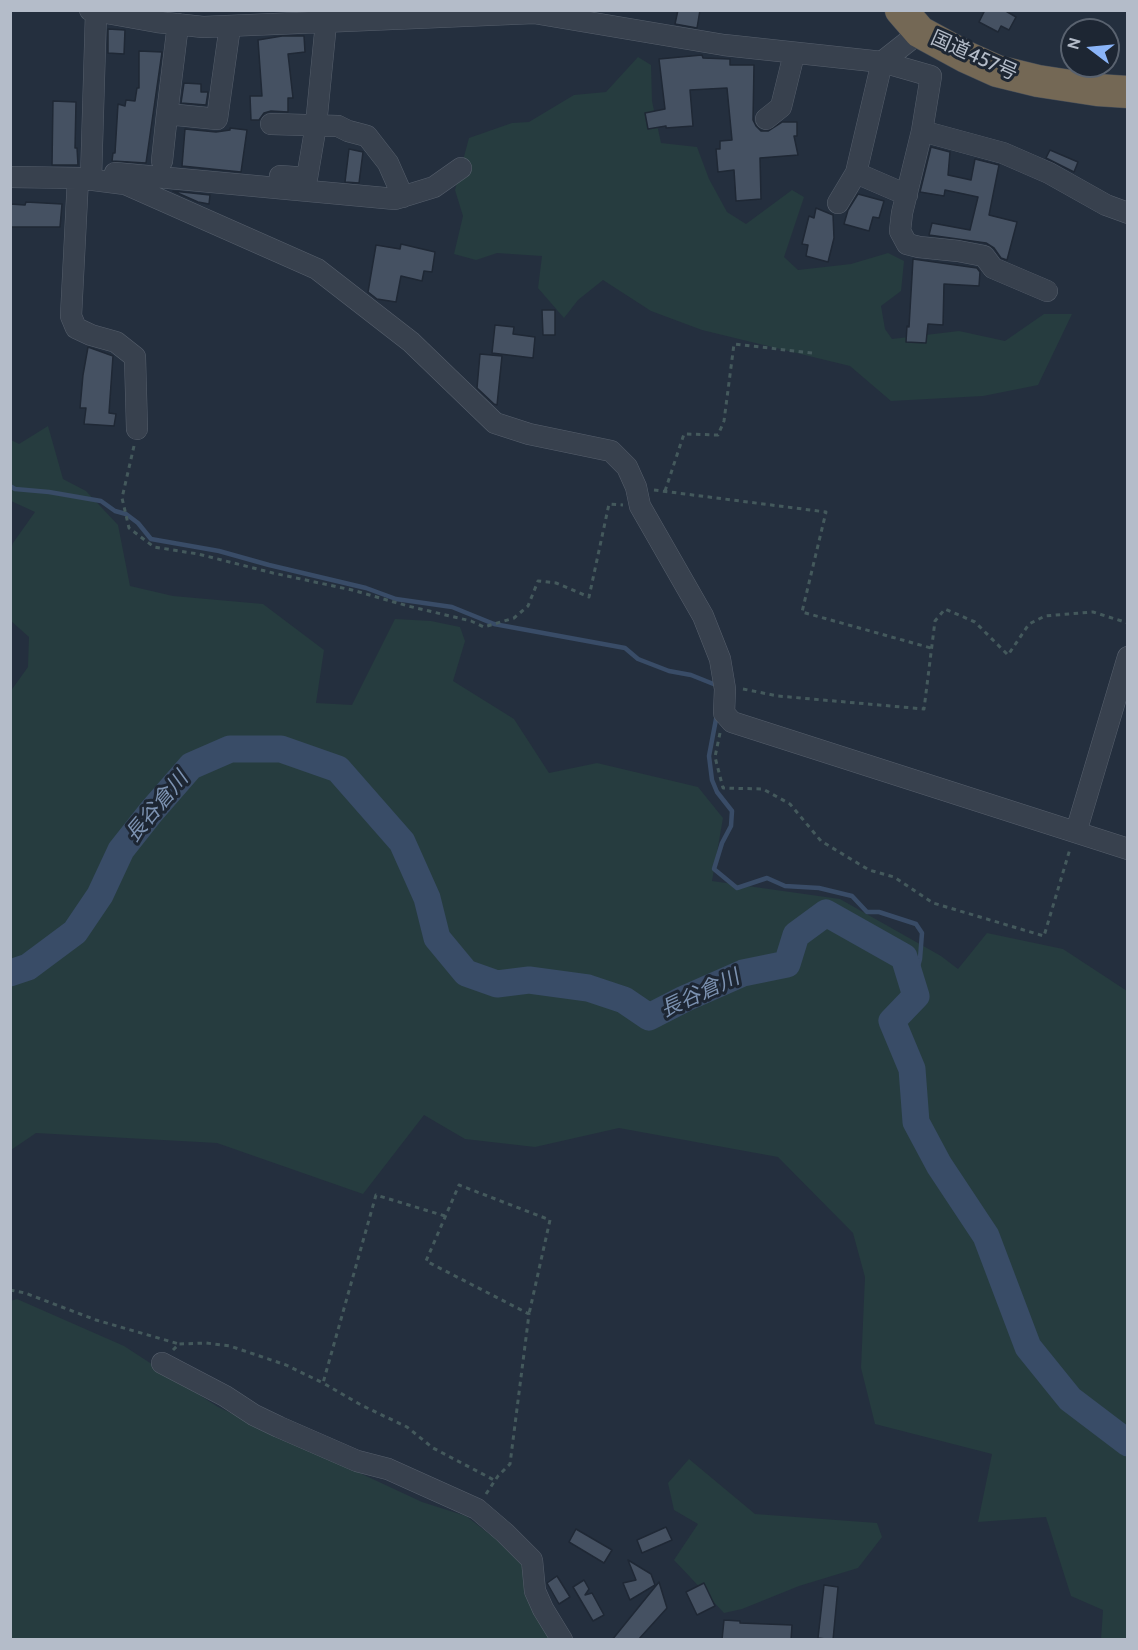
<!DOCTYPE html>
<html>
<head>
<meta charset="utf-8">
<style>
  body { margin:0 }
  #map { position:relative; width:1138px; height:1650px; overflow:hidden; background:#242f3e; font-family:Cabin,sans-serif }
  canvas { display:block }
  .frame { position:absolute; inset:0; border:12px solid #b4bcc9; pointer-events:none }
  .north { position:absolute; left:1060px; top:18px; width:60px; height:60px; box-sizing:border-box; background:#1d2633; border:2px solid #59626f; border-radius:50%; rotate:286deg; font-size:16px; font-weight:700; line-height:24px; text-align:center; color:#b4bcc9 }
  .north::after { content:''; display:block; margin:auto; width:21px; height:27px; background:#8ab4f8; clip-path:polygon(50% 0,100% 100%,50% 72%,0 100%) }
</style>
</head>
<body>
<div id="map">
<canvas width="1138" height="1650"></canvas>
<div class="frame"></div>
<div class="north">N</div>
</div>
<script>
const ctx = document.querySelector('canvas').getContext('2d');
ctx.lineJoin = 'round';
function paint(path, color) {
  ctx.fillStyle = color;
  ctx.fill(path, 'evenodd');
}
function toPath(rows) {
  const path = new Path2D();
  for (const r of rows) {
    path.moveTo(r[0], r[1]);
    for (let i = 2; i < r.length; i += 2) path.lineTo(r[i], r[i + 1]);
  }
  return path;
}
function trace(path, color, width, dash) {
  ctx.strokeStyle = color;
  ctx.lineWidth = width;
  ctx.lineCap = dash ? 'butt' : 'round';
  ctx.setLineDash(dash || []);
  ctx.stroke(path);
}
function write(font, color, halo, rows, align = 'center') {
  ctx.font = font + ' Cabin,"Noto Sans JP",sans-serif';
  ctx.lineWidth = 6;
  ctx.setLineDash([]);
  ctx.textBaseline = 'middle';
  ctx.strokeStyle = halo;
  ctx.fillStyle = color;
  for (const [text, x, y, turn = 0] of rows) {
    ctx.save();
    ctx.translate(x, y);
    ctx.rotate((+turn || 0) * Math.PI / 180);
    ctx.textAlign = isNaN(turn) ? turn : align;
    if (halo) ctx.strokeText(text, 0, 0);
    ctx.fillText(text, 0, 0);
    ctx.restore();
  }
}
paint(toPath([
  [638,57,651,65,652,101,661,143,697,147,709,179,727,212,746,224,792,190,804,197,784,257,798,270,851,264,888,253,904,261,901,291,881,306,885,329,892,339,959,331,1005,341,1044,314,1072,314,1038,385,983,396,891,401,850,366,702,330,651,311,603,280,578,300,564,318,538,288,542,256,497,253,476,260,454,254,463,216,455,190,469,138,512,123,529,122,574,95,606,92],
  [48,426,63,479,86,491,118,525,130,586,173,596,263,604,324,650,316,703,352,705,395,619,431,621,460,627,465,641,453,681,514,719,549,773,597,763,698,787,723,818,712,881,840,899,941,956,958,969,987,933,1063,949,1127,991,1127,1639,1101,1639,1103,1610,1071,1596,1046,1517,978,1522,992,1454,875,1424,861,1368,865,1277,853,1233,778,1157,619,1128,535,1147,465,1139,424,1115,363,1194,217,1143,36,1133,11,1150,10,692,28,667,29,637,11,621,10,553,13,543,35,512,11,501,11,440,19,444],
  [17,1299,124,1346,218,1407,422,1502,466,1516,519,1557,557,1640,11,1640,10,1301],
  [689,1459,755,1514,877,1523,882,1537,858,1568,799,1586,742,1609,724,1613,674,1560,698,1524,674,1510,668,1483]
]), '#263c3f');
trace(toPath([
  [10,486,15,489,49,492,101,501,115,511,126,514,138,523,151,539,219,551,269,565,366,588,396,599,452,607,494,624,625,648,638,659,669,671,691,675,716,685],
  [717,714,709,756,712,780,717,792,732,811,731,826,722,843,714,869,737,888,767,878,785,886,819,888,852,896,867,912,879,912,916,924,922,933,920,959,913,985]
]), '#394c67', 4.5);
trace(toPath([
  [10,973,28,967,75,932,100,895,121,850,151,812,191,766,230,749,281,749,338,769,402,842,427,898,437,938,466,973,497,984,529,980,588,988,624,1000,649,1017,684,999,743,973,787,964,796,935,826,913,904,957,916,996,892,1021,912,1069,916,1122,939,1165,986,1236,1028,1347,1070,1399,1128,1443]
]), '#394c67', 27);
const building = toPath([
  [678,10,700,10,697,28,675,24,678,10],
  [985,10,1004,10,1016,17,1009,30,1001,26,998,32,979,22,985,10],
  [108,29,125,30,124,54,108,53,108,29],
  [282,36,304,36,305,52,288,54,293,98,288,98,288,112,271,111,264,113,259,120,251,120,250,96,262,96,258,40,282,36],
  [139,51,162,52,146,163,112,161,113,153,115,153,118,104,125,106,126,100,135,101,137,88,139,88,139,51],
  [702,55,703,58,730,59,730,65,754,65,753,120,756,126,761,131,768,131,782,122,797,122,797,136,794,136,798,155,760,158,761,199,736,201,734,170,718,172,716,149,720,149,720,141,732,140,727,88,690,90,693,126,666,128,666,126,648,129,645,113,665,109,659,59,702,55],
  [184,83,201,84,201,92,208,92,206,105,181,103,184,83],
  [53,101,76,102,75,148,77,148,78,165,52,165,53,101],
  [230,128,247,130,241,172,182,166,185,129,216,132,230,130,230,128],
  [931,147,950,152,948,175,971,180,975,159,999,165,989,215,1017,222,1007,260,1001,258,994,248,986,243,929,235,932,223,970,230,978,197,945,190,944,196,920,192,931,147],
  [349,149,363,152,359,183,345,182,349,149],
  [1050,150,1078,162,1074,172,1046,158,1050,150],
  [173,191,210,195,209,204,198,202,173,191],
  [858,194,884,201,879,218,873,217,869,231,844,224,848,210,858,194],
  [26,202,62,204,60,227,10,227,10,204,25,205,26,202],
  [816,208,833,215,834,238,828,262,806,256,808,245,802,244,809,216,814,218,816,208],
  [401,244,435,252,432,272,424,271,422,281,401,276,396,302,377,299,368,292,376,245,400,249,401,244],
  [913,259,977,268,980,272,979,286,944,284,943,325,928,324,926,343,906,342,907,326,909,327,913,259],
  [542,310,555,310,555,335,543,335,542,310],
  [495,325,514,327,513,334,535,337,533,358,492,353,495,325],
  [88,347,113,356,109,413,116,414,114,426,84,424,86,408,80,408,83,375,88,347],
  [480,354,502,356,497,405,494,404,477,388,480,354],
  [666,1527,672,1540,642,1553,637,1540,666,1527],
  [576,1529,612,1550,604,1563,569,1542,576,1529],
  [628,1560,651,1574,655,1585,630,1600,623,1583,636,1580,628,1560],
  [557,1576,570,1597,559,1604,547,1583,557,1576],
  [584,1580,589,1589,585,1595,592,1593,604,1615,593,1621,573,1587,584,1580],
  [659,1582,667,1608,638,1640,612,1640,659,1582],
  [704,1583,715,1606,697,1615,686,1592,704,1583],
  [824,1585,838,1587,833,1640,818,1638,824,1585],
  [724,1620,740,1621,740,1623,792,1625,791,1640,722,1640,724,1620]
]);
paint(building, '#455162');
trace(building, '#1f2835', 1.5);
const minor = toPath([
  [90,10,157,22,203,27,534,13,724,45,882,62,931,76,922,131,902,213,900,231,907,244,919,247,958,251,984,256,993,268,1047,291],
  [178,24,167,114,217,119,230,26],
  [766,119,781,107,794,54],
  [271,124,338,126,348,131,367,136,388,163,403,197],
  [922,131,1003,153,1049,173,1106,205,1128,213],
  [162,161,167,114],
  [115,173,395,199,434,187,461,168],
  [856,173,907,195],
  [280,176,307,178,316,125,326,23],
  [10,177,78,178,125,184,317,269,411,342,495,423,529,434,611,451,627,467,636,487,640,506,703,616,720,659,725,689,724,713,732,722,1128,849],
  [78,178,71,316,76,328,91,335,116,342,135,357,137,429],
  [91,179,96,12],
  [838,203,856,173,882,62,920,32],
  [1076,832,1128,657],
  [162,1363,225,1396,254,1415,279,1427,357,1461,388,1469,477,1509,505,1533,532,1560,535,1591,543,1609,562,1640]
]);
const highway = toPath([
  [901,10,920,32,966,57,997,71,1038,81,1097,90,1128,92]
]);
trace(minor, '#565f6c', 22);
trace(highway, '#434c59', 33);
trace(toPath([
  [134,446,122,498,129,528,154,547,198,554,273,573,352,590,408,606,471,621,484,627,514,618,528,606,538,581,556,583,589,597,609,504,623,505],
  [654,490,826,512,802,612,931,648],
  [665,491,684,434,718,435,724,421,734,344,812,353],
  [743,689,778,696,924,709,935,621,945,609,975,622,1008,655,1029,624,1045,616,1093,612,1128,623],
  [720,733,715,757,723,788,763,789,790,804,821,841,869,870,894,877,933,903,1044,936,1070,849],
  [445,1216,376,1195,323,1383,361,1405,407,1427,433,1448,494,1480],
  [10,1290,25,1293,96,1320,179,1344],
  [173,1350,179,1344,206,1343,230,1346,286,1365,323,1383],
  [486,1494,498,1476,510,1464,529,1314,426,1261,459,1185,550,1220,529,1314]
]), '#44595c', 3, [4.5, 4.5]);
trace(minor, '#38414e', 21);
trace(highway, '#746855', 32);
write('20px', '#b4bcc9', '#1d2633', [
  ["国道457号",974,56,24]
]);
write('italic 21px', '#7c92b1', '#1d2633', [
  ["長谷倉川",157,807,-50],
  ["長谷倉川",700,994,-25]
]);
</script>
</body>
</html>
